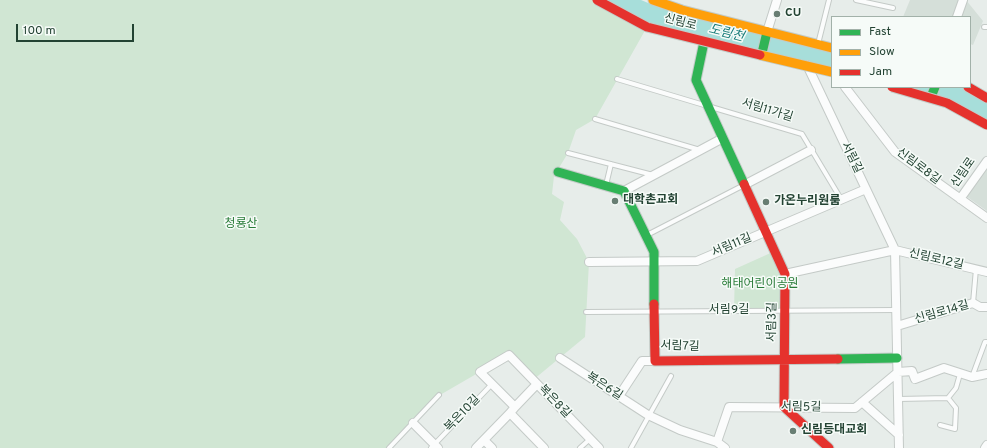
<!DOCTYPE html>
<html>
<head>
<meta charset="utf-8">
<style>
  body { margin:0 }
  #map { position:relative; width:987px; height:448px; overflow:hidden; background:#e7edea; font-family:Overpass,sans-serif }
  canvas { display:block }
  .legend { position:absolute; left:831px; top:16px; width:140px; height:72px; box-sizing:border-box; background:#f6fbf8; border:1px solid #a2b1a9; margin:0; padding:5px 7px; list-style:none; font-size:12px; color:#234333 }
  .legend li { display:flex; align-items:center; gap:8px; height:20px }
  .legend b { width:20px; border:1px solid #a2b1a9 }
  .scale { position:absolute; left:16px; top:24px; width:118px; height:18px; box-sizing:border-box; border:2px solid #234333; border-top:0; padding-left:5px; font-size:12px; line-height:14px; white-space:nowrap; color:#234333; -webkit-text-stroke:3px #f6fbf8; paint-order:stroke }
</style>
</head>
<body>
<div id="map">
<canvas width="987" height="448"></canvas>
<ul class="legend">
<li><b style="height:5px;background:#30b455"></b>Fast</li>
<li><b style="height:5px;background:#ff9f0a"></b>Slow</li>
<li><b style="height:5px;background:#e5322d"></b>Jam</li>
</ul>
<div class="scale">100 m</div>
</div>
<script>
const ctx = document.querySelector('canvas').getContext('2d');
ctx.lineJoin = 'round';
function paint(path, color) {
  ctx.fillStyle = color;
  ctx.fill(path, 'evenodd');
}
function toPath(rows) {
  const path = new Path2D();
  for (const r of rows) {
    path.moveTo(r[0], r[1]);
    for (let i = 2; i < r.length; i += 2) path.lineTo(r[i], r[i + 1]);
  }
  return path;
}
function trace(path, color, width, dash) {
  ctx.strokeStyle = color;
  ctx.lineWidth = width;
  ctx.lineCap = dash ? 'butt' : 'round';
  ctx.setLineDash(dash || []);
  ctx.stroke(path);
}
function write(font, color, halo, rows, align = 'center') {
  ctx.font = font + ' Overpass,"Noto Sans KR",sans-serif';
  ctx.lineWidth = 3;
  ctx.setLineDash([]);
  ctx.textBaseline = 'middle';
  ctx.strokeStyle = halo;
  ctx.fillStyle = color;
  for (const [text, x, y, turn = 0] of rows) {
    ctx.save();
    ctx.translate(x, y);
    ctx.rotate((+turn || 0) * Math.PI / 180);
    ctx.textAlign = isNaN(turn) ? turn : align;
    if (halo) ctx.strokeText(text, 0, 0);
    ctx.fillText(text, 0, 0);
    ctx.restore();
  }
}
paint(toPath([
  [910,0,966,0,983,21,973,45,970,44,970,17,903,17],
  [987,165,987,211,966,196]
]), '#d5dfd9');
paint(toPath([
  [0,0,597,0,647,27,595,119,576,130,568,153,554,176,552,194,564,202,560,220,577,239,589,262,585,337,533,380,509,355,440,395,389,448,0,448],
  [775,251,785,274,785,311,734,311,735,269]
]), '#d0e6d3');
paint(toPath([
  [607,0,641,0,660,8,832,51,832,69,650,24,637,19],
  [903,87,961,87,987,101,987,122]
]), '#a7deda');
const lane = toPath([
  [856,0,893,8],
  [984,27,987,27],
  [818,44,829,0],
  [617,79,704,105],
  [711,107,802,134,841,199],
  [595,119,700,150],
  [568,153,653,175],
  [606,185,611,164],
  [647,235,744,185],
  [973,303,976,269],
  [586,312,896,310],
  [972,377,985,342,987,342],
  [898,399,948,398,956,388,960,374],
  [940,425,955,429,956,408,948,398],
  [389,448,439,395],
  [431,448,492,384],
  [580,448,590,439],
  [631,448,671,376]
]);
const street = toPath([
  [957,17,963,0],
  [767,32,777,0],
  [807,65,895,250,899,448],
  [845,87,895,152,987,218],
  [744,185,811,150],
  [624,191,723,138],
  [960,199,987,161],
  [589,262,697,261,866,189],
  [785,274,895,250,987,272],
  [897,326,973,303,980,307,987,307],
  [560,358,648,415,680,430,717,442,725,448],
  [619,396,642,361,655,361],
  [862,402,899,435],
  [515,407,537,384],
  [413,423,438,448],
  [484,440,492,448],
  [717,442,729,407,855,408,898,372,912,371,915,379,944,368,972,377,987,374],
  [476,448,510,413],
  [544,448,510,413,515,407,480,372,509,355,599,448],
  [985,448,987,445]
]);
const fast = toPath([
  [704,42,696,80,744,184],
  [762,53,767,32],
  [931,97,935,87],
  [558,172,624,191,654,252,654,304],
  [838,359,897,358]
]);
const slow = toPath([
  [653,0,682,10,832,48]
]);
const jam = toPath([
  [968,87,987,98],
  [744,184,785,274,784,407,829,448],
  [654,304,655,361,838,359]
]);
trace(lane, '#c4cac7', 6);
trace(street, '#c4cac7', 10);
trace(fast, '#c3cbc7', 11);
trace(slow, '#c3cbc7', 11);
trace(jam, '#c3cbc7', 11);
trace(lane, '#fbfcfc', 4);
trace(street, '#fbfcfc', 8);
trace(fast, '#30b455', 9);
trace(slow, '#ff9f0a', 9);
trace(jam, '#e5322d', 9);
const slowBridge = toPath([
  [760,55,832,72]
]);
const jamBridge = toPath([
  [597,0,647,27,760,55],
  [892,87,947,103,987,125]
]);
trace(slowBridge, '#c3cbc7', 11, []);
trace(jamBridge, '#c3cbc7', 11, []);
trace(slowBridge, '#ff9f0a', 9);
trace(jamBridge, '#e5322d', 9);
for (const [x, y, r, color] of [
  [777,14,4,"#687e73"],
  [615,201,4,"#687e73"],
  [766,202,4,"#687e73"],
  [793,431,4,"#687e73"]
]) {
  const dot = new Path2D();
  dot.arc(x, y, r, 0, 2 * Math.PI);
  ctx.fillStyle = color;
  ctx.fill(dot);
  trace(dot, '#f6fbf8', 1.5);
}
write('bold 12px', '#234333', '#f6fbf8', [
  ["CU",785,14],
  ["대학촌교회",623,201],
  ["가온누리원룸",774,202],
  ["신림등대교회",801,431]
], 'left');
write('12px', '#234333', '#f6fbf8', [
  ["신림로",680,23,15],
  ["서림11가길",767,111,17],
  ["서림길",851,158,64],
  ["신림로8길",918,167,37],
  ["신림로",964,173,-55],
  ["서림11길",732,246,-23],
  ["신림로12길",936,260,13],
  ["서림9길",729,311],
  ["신림로14길",942,313,-16],
  ["서림3길",773,322,-89],
  ["서림7길",680,347,2],
  ["복은6길",604,387,33],
  ["복은8길",554,402,46],
  ["서림5길",801,408,1],
  ["복은10길",463,414,-46]
]);
write('12px', '#2a7c39', '#f6fbf8', [
  ["청룡산",241,225],
  ["해태어린이공원",760,285]
]);
write('italic 13px', '#187d7a', '#f6fbf8', [
  ["도림천",726,34,14]
]);
</script>
</body>
</html>
